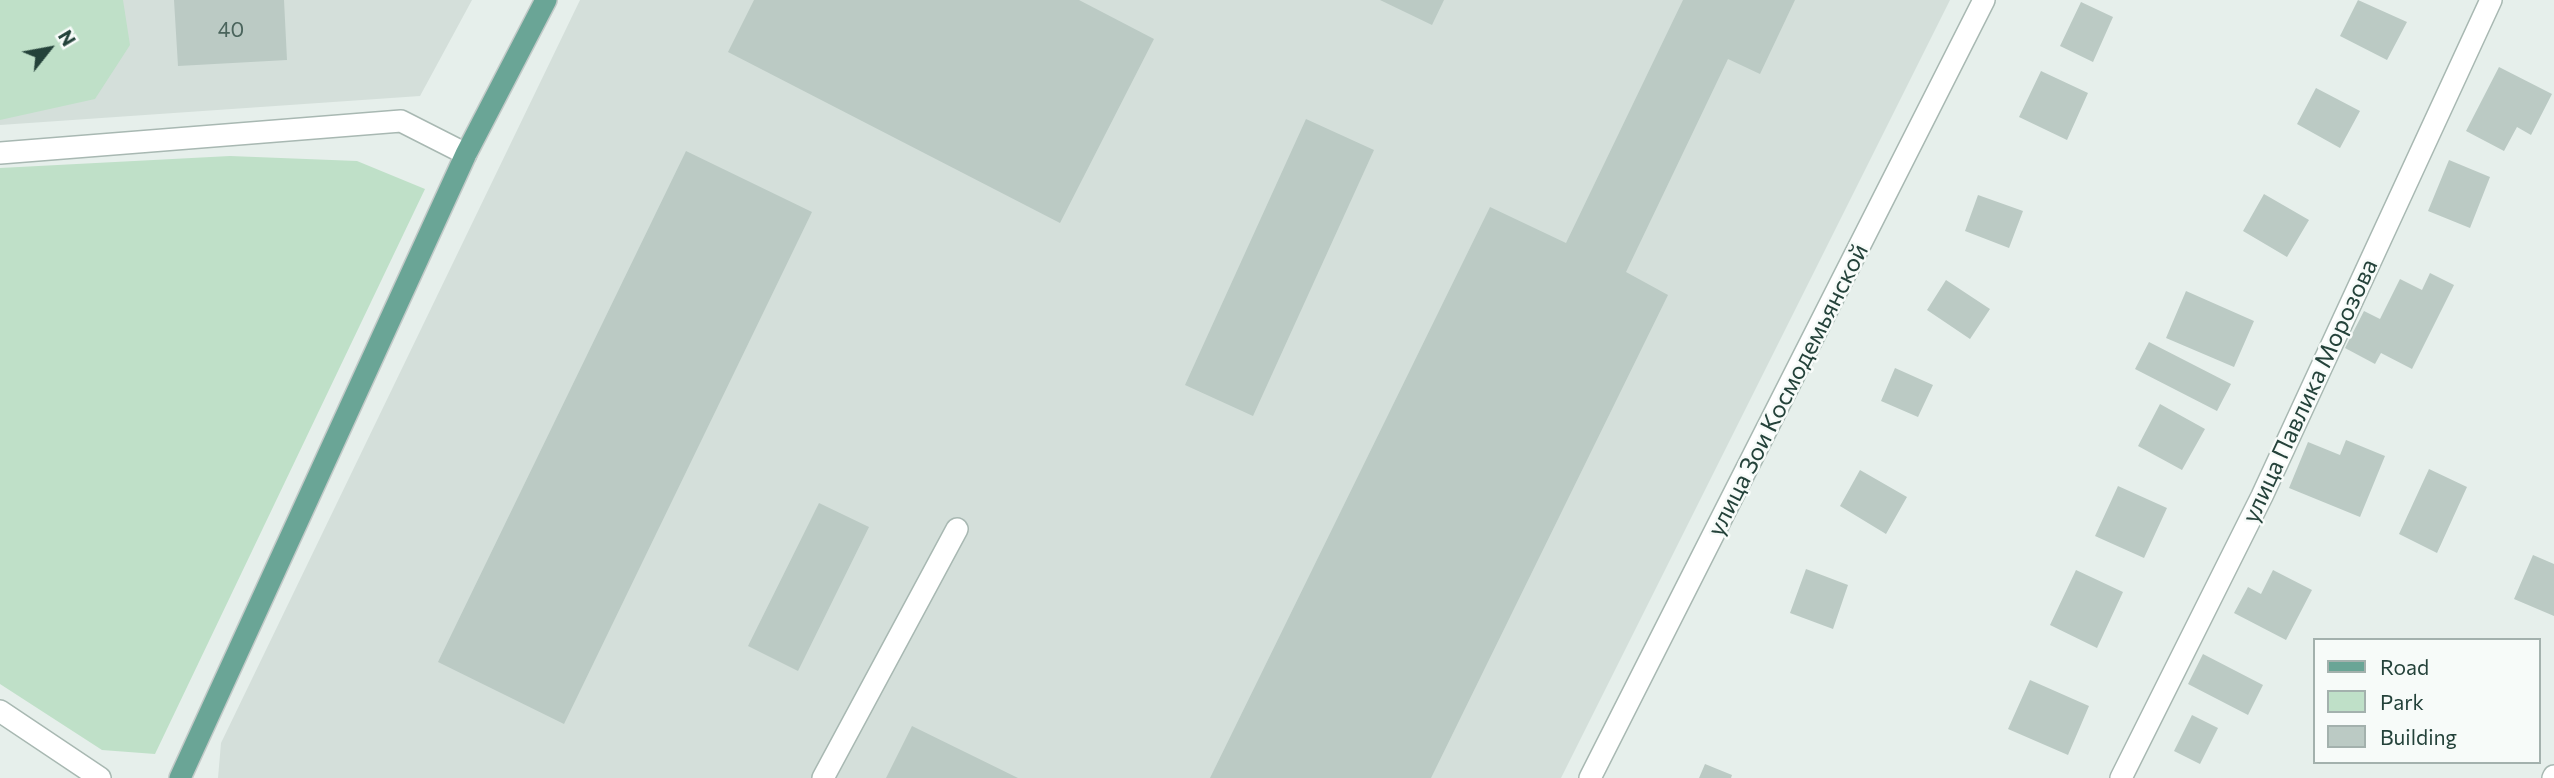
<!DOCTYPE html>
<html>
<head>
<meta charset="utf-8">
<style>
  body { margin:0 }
  #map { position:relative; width:2554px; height:778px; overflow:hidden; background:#e6efeb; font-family:Commissioner,sans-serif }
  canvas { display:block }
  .legend { position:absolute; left:2313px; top:638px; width:228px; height:126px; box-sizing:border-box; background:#f7fbf9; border:2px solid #a3b1ad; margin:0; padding:9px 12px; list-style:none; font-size:21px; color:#24423a }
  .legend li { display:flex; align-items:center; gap:14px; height:35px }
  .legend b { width:35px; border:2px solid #a3b1ad }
  .north { position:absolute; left:14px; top:14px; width:70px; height:70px; -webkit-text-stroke:5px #f7fbf9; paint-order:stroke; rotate:59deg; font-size:19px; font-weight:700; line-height:28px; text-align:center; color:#24423a }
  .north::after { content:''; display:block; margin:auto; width:24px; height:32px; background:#24423a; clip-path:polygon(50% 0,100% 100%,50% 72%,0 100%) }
</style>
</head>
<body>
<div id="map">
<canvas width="2554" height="778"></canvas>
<ul class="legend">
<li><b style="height:9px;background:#6aa596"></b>Road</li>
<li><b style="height:19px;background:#bfe0c8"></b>Park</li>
<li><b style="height:19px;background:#bbcac4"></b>Building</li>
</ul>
<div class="north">N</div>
</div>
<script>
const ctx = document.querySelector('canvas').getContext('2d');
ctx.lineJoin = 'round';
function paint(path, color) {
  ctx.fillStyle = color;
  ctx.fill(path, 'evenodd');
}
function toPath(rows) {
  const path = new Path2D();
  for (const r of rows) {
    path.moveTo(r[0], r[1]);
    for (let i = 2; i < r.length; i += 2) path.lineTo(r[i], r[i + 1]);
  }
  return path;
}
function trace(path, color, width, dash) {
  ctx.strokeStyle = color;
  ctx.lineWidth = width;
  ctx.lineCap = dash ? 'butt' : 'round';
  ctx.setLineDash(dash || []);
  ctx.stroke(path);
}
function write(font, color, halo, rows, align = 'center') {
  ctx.font = font + ' Commissioner,sans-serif';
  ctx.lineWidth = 5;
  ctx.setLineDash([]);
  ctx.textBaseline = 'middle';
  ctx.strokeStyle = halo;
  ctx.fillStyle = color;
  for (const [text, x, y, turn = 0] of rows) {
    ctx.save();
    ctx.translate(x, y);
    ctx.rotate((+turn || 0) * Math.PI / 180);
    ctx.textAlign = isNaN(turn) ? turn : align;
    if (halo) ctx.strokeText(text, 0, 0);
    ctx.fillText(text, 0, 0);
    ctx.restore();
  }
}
paint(toPath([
  [0,0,472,0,420,96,0,125],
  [580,0,1950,0,1561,778,218,778,221,743]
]), '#d4dfda');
paint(toPath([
  [0,0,123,0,130,45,95,99,0,120],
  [230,156,357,161,425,189,155,754,102,750,0,684,0,168]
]), '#bfe0c8');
paint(toPath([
  [174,0,284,0,287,60,178,66],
  [754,0,1079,0,1154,39,1060,223,728,52],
  [1380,0,1444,0,1432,25],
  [1683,0,1795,0,1760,74,1728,59,1626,272,1668,295,1431,778,1210,778,1490,207,1566,243],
  [2358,0,2407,22,2387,60,2340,36],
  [2081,2,2113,17,2093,62,2060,46],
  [2499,67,2552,94,2531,135,2517,127,2504,151,2466,131],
  [2041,71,2088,93,2067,140,2019,117],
  [2316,88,2360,111,2340,148,2297,124],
  [1306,119,1374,150,1253,416,1185,385],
  [686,151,812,212,564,724,438,662],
  [2449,160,2490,177,2470,228,2428,211],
  [2264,194,2309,220,2287,257,2243,231],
  [1978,195,2023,211,2009,248,1965,231],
  [2430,273,2454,285,2412,369,2381,353,2375,364,2345,348,2364,311,2380,319,2400,279,2422,290],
  [1946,280,1990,309,1970,339,1927,310],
  [2186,291,2254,321,2234,367,2166,338],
  [2149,342,2231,384,2217,411,2135,369],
  [1895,368,1933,385,1918,417,1881,401],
  [2160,404,2205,429,2182,470,2138,446],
  [2346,440,2385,456,2360,517,2289,488,2308,442,2340,455],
  [2429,469,2467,487,2437,553,2399,534],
  [1860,470,1907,497,1886,534,1840,506],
  [2118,486,2167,508,2144,558,2095,536],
  [819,503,869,527,798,671,748,646],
  [2533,555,2554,564,2554,616,2514,599],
  [1806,569,1848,585,1833,629,1790,613],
  [2076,570,2123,592,2097,648,2050,625],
  [2273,570,2312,590,2286,640,2234,613,2248,587,2261,594],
  [2203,654,2263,685,2248,715,2188,684],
  [2030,680,2089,706,2068,755,2008,729],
  [2192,715,2218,728,2200,764,2174,751],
  [912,726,1018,778,886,778],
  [1705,764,1732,775,1731,778,1699,778]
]), '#bbcac4');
const minor = toPath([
  [0,153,401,121,466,154],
  [0,711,100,778],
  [823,778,957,529],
  [1590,778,1984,0],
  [2121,778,2262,496,2491,0],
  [2553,778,2554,776]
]);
const major = toPath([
  [180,778,466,154,546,0]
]);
trace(minor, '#a8b8b2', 24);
trace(major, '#c2cac8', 24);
trace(minor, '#fff', 21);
trace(major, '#6aa596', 21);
write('21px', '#4a645c', null, [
  ["40",231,30]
]);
write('24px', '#24423a', '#f7fbf9', [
  ["улица Зои Космодемьянской",1788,390,-63],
  ["улица Павлика Морозова",2310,391,-65]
]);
</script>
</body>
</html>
